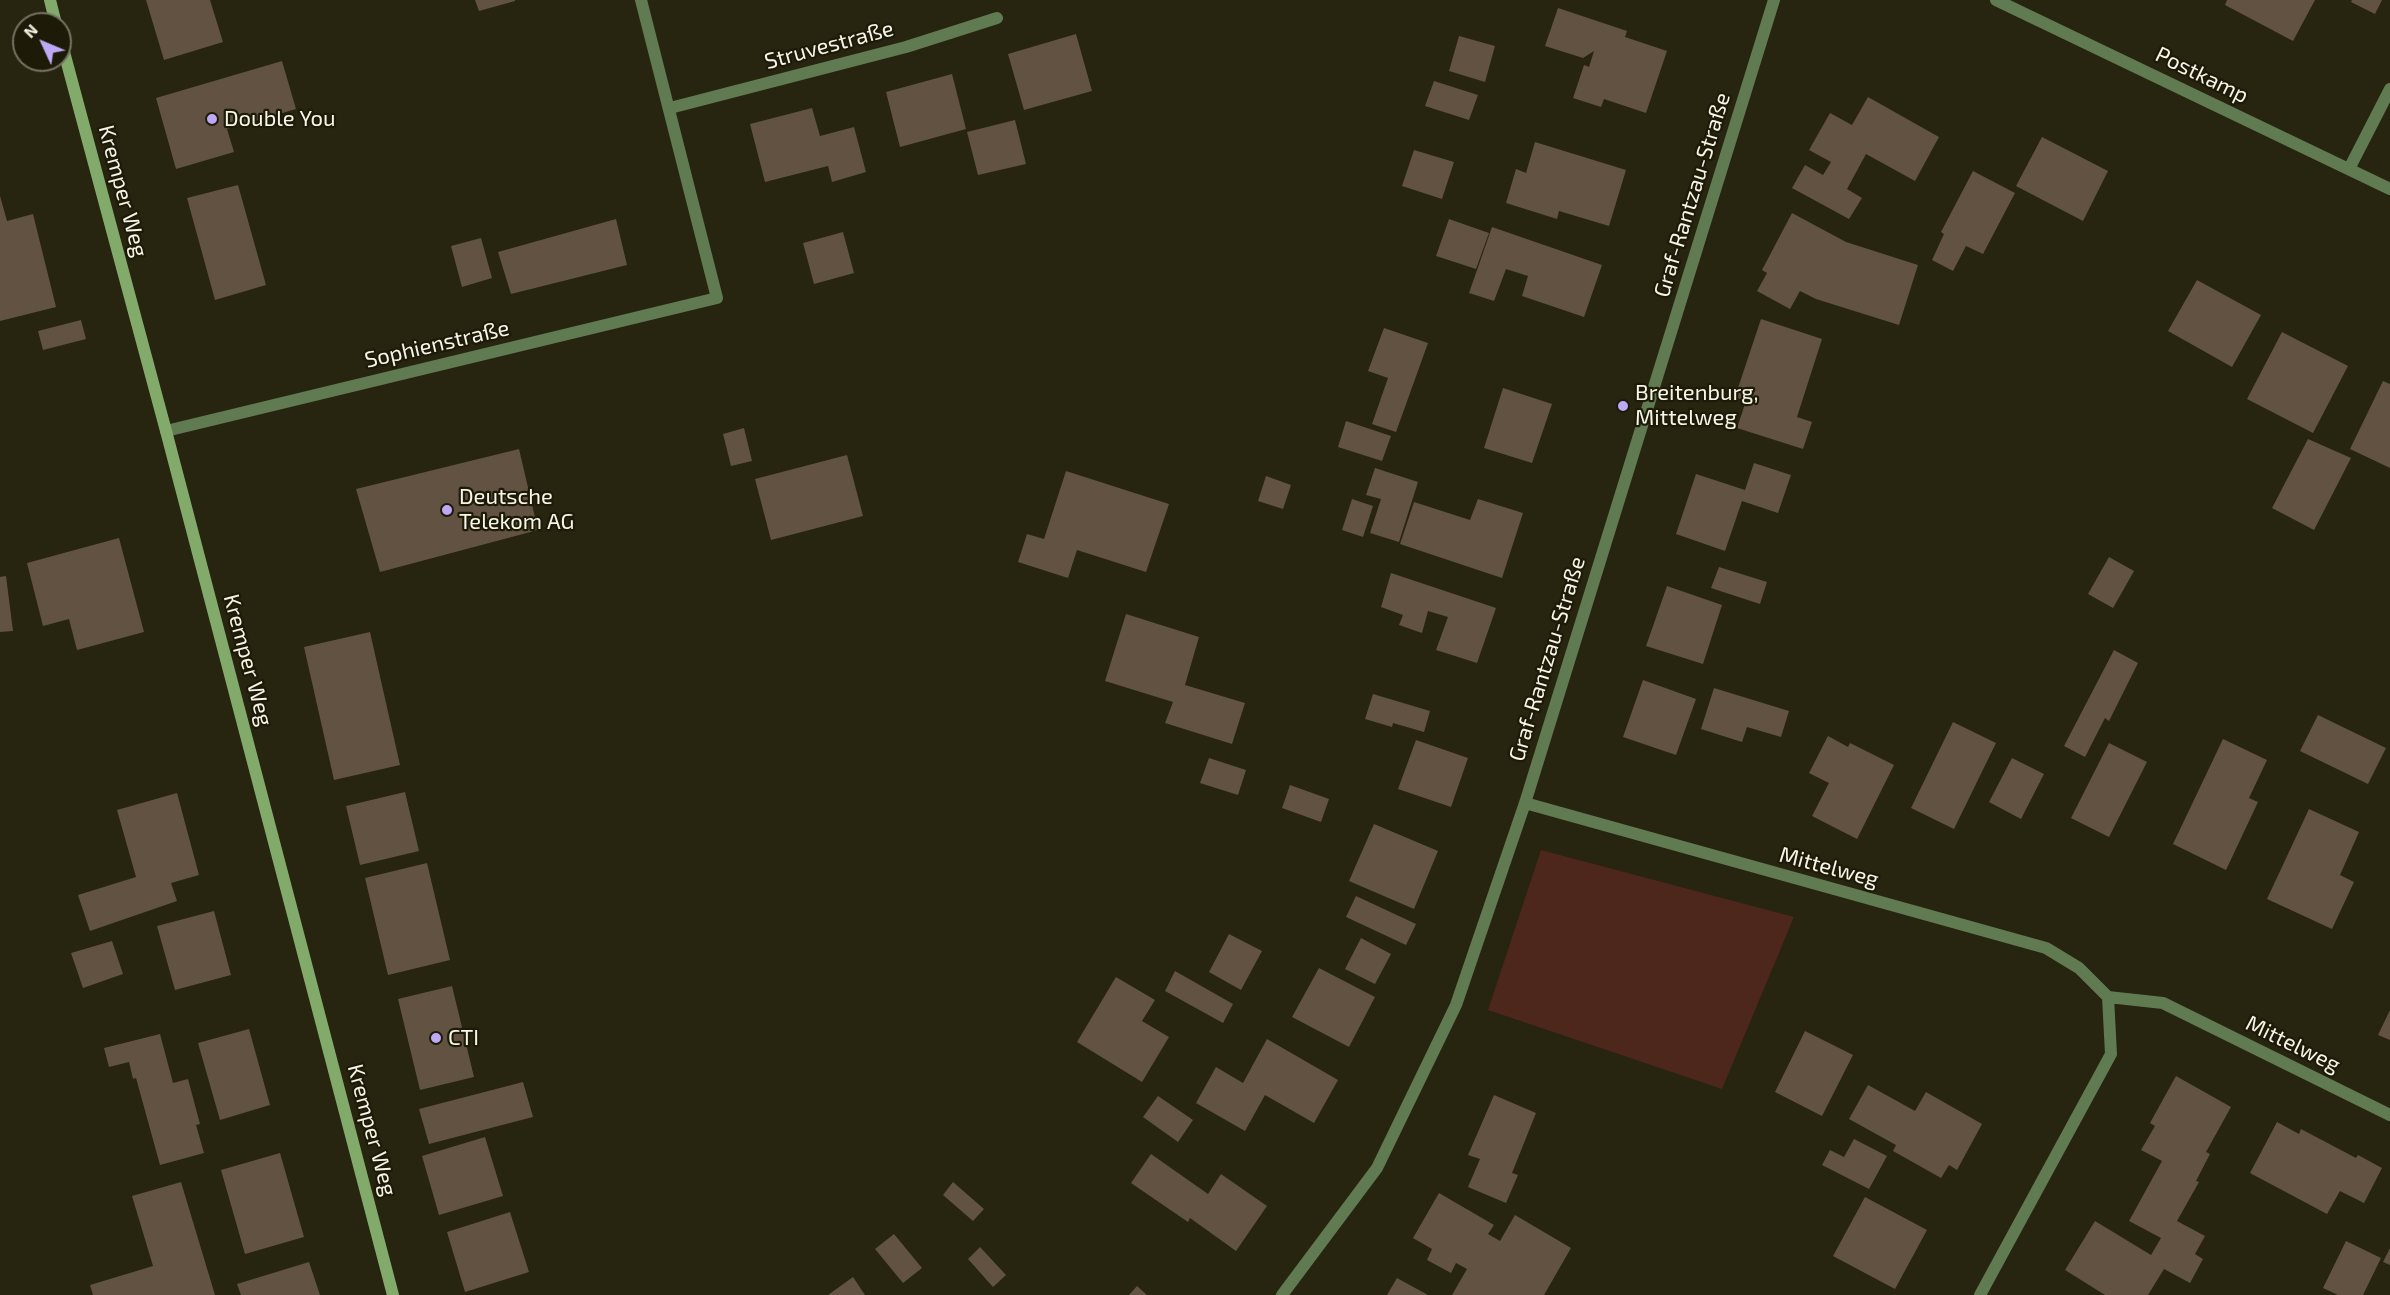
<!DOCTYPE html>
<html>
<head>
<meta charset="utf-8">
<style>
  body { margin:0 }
  #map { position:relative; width:2390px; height:1295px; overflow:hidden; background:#272410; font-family:"Exo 2",sans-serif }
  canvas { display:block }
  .north { position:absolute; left:12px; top:12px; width:60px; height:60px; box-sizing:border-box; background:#1d1b07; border:2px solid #747261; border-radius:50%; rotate:314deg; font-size:16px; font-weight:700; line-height:24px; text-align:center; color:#f7f5e9 }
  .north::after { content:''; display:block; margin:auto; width:21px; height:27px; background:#bda9f5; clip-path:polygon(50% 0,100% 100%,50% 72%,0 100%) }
</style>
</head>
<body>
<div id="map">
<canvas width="2390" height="1295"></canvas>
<div class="north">N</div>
</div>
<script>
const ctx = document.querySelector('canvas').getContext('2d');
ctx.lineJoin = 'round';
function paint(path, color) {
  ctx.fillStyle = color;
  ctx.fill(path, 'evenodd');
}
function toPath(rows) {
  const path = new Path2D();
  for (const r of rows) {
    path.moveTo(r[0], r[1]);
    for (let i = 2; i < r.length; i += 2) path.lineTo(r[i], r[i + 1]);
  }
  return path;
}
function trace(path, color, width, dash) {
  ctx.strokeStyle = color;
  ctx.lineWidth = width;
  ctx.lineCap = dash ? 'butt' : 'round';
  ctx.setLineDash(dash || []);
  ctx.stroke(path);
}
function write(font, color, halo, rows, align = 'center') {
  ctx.font = font + ' "Exo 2",sans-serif';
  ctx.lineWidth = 4.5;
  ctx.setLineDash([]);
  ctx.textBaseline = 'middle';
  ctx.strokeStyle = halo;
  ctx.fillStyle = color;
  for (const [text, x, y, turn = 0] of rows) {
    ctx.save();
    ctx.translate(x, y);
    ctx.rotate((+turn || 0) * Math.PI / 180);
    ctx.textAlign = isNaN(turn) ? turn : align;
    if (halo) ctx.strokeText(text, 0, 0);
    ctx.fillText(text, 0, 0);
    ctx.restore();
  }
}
paint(toPath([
  [1541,850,1794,917,1722,1089,1488,1010]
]), '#4d261c');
paint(toPath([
  [146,0,210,0,223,42,164,60],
  [475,0,515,0,515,1,479,11],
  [2227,0,2315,0,2293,41,2225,5],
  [2352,0,2382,0,2375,14,2351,2],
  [1558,8,1627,31,1625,37,1667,51,1646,113,1604,99,1601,107,1573,98,1584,65,1589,67,1594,51,1583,58,1545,46],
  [1076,34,1092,91,1024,110,1008,54],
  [1459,36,1495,46,1485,82,1449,71],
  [282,61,296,109,227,129,234,152,176,169,156,98],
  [952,74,966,129,900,147,886,92],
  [1434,81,1478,95,1469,120,1425,106],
  [1868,97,1939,137,1915,181,1866,154,1847,189,1862,198,1849,219,1792,188,1805,165,1823,175,1831,162,1809,150,1830,113,1852,125],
  [812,108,820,136,854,127,866,172,832,182,828,166,765,182,750,124],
  [1015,120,1026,164,978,175,967,132],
  [2042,137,2108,171,2083,221,2016,186],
  [1535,142,1626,170,1609,226,1559,211,1557,219,1506,203,1516,169,1526,173],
  [1414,150,1454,162,1442,199,1402,186],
  [1973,171,2015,193,1983,254,1966,246,1953,271,1932,260,1944,234,1941,232],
  [238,185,266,285,215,300,187,198],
  [0,196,7,221,33,214,56,307,0,321],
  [1792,213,1846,242,1918,265,1899,325,1816,299,1800,291,1790,309,1757,291,1767,273,1762,270],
  [616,219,627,265,511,294,498,252],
  [1449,219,1489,233,1476,269,1436,256],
  [1492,227,1602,265,1584,317,1522,296,1528,276,1506,269,1494,301,1469,293],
  [843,232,854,273,814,284,803,243],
  [481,238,492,278,462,287,451,246],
  [2197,280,2261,315,2232,367,2168,331],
  [1761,319,1822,339,1797,417,1812,422,1803,449,1737,428,1746,401,1735,397],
  [81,320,86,339,43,350,38,331],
  [1384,328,1428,343,1396,432,1372,424,1388,378,1368,371],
  [2282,332,2348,366,2313,433,2247,399],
  [2383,381,2390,384,2390,468,2350,449],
  [1503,388,1552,404,1532,463,1484,448],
  [1346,421,1391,436,1382,461,1338,447],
  [744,428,752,461,731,466,723,434],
  [2308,439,2351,458,2314,530,2272,508],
  [519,449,538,530,380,572,356,489],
  [847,455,863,516,771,540,755,479],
  [1754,463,1791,475,1778,513,1742,501,1725,551,1676,534,1696,474,1745,490],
  [1375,468,1418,482,1399,542,1370,533,1381,499,1366,495],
  [1066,471,1169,504,1146,572,1077,550,1068,578,1018,562,1027,534,1044,539],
  [1266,476,1291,485,1283,509,1258,501],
  [1352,499,1373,506,1363,537,1342,530],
  [1478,499,1523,513,1502,578,1400,544,1414,502,1470,520],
  [119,538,144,632,77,650,69,619,43,626,27,563],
  [2109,557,2134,571,2113,608,2088,594],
  [1719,567,1767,582,1760,604,1711,588],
  [1391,573,1496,608,1477,663,1436,650,1448,617,1428,611,1422,633,1399,625,1403,615,1381,607],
  [6,576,13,631,0,632,0,577],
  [1667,586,1722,605,1703,664,1646,646],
  [1126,614,1199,637,1185,685,1245,703,1232,744,1165,723,1173,702,1105,681],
  [370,632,400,765,334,780,304,647],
  [2114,650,2138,663,2109,721,2105,718,2085,757,2064,746],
  [1643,680,1696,699,1676,755,1623,737],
  [1714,688,1789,711,1781,737,1747,727,1742,742,1701,729],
  [1373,694,1430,711,1424,732,1393,723,1392,727,1365,719],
  [2318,715,2386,748,2368,784,2300,751],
  [1953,722,1996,743,1954,829,1911,808],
  [1828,736,1848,747,1850,743,1894,765,1857,839,1812,816,1829,783,1809,773],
  [2223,739,2267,760,2249,798,2258,802,2226,870,2173,844],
  [1416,740,1468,758,1451,807,1398,789],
  [2109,743,2147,762,2109,837,2071,818],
  [1209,758,1246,770,1238,795,1200,783],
  [2012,758,2044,774,2021,819,1989,802],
  [1290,785,1329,799,1321,822,1282,808],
  [405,792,419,851,360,865,346,806],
  [177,793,199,875,171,883,177,901,90,931,78,895,136,877,117,810],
  [2309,809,2359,832,2340,875,2354,882,2332,929,2267,899],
  [1374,824,1438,851,1414,909,1349,881],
  [427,863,450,960,388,975,365,878],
  [1356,896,1416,924,1406,945,1346,917],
  [214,911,231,975,175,990,157,926],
  [1229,934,1262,951,1241,990,1209,972],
  [1361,938,1391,954,1375,984,1345,969],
  [112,941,123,974,83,988,71,953],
  [1319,968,1375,997,1349,1047,1292,1017],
  [1175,971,1233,1004,1223,1023,1165,991],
  [1116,977,1155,1000,1142,1021,1169,1037,1142,1082,1077,1042],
  [452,986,474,1077,420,1090,398,999],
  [2390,1010,2390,1040,2378,1035],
  [249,1029,270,1105,220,1120,198,1043],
  [1805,1031,1853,1055,1822,1116,1775,1092],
  [160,1034,173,1083,188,1079,200,1124,196,1125,204,1153,160,1165,136,1078,133,1079,129,1062,109,1067,104,1048],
  [1267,1039,1338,1080,1314,1123,1265,1095,1245,1131,1196,1103,1216,1067,1243,1083],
  [2176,1076,2231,1107,2206,1152,2210,1154,2196,1181,2199,1182,2177,1221,2205,1236,2195,1254,2203,1259,2190,1283,2164,1269,2148,1295,2105,1295,2065,1270,2095,1221,2151,1255,2161,1238,2129,1221,2162,1161,2141,1150,2155,1126,2150,1123],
  [523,1082,533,1117,429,1144,419,1109],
  [1868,1085,1915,1111,1926,1092,1982,1124,1957,1170,1949,1165,1941,1178,1893,1151,1896,1145,1849,1119],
  [1494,1095,1536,1113,1512,1173,1518,1175,1506,1203,1468,1187,1480,1159,1468,1155],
  [1158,1096,1193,1120,1178,1142,1143,1117],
  [2277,1122,2299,1134,2301,1129,2356,1158,2358,1155,2382,1168,2364,1203,2340,1191,2327,1214,2250,1173],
  [485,1137,503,1196,439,1215,422,1156],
  [1854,1139,1887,1156,1869,1189,1822,1165,1830,1150,1844,1157],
  [280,1153,304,1237,245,1254,221,1170],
  [1151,1154,1208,1194,1221,1174,1267,1206,1236,1251,1190,1218,1188,1222,1131,1183],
  [181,1182,215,1295,93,1295,90,1285,153,1266,132,1196],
  [953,1182,984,1209,973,1221,943,1195],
  [1439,1193,1494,1225,1488,1234,1500,1241,1515,1215,1571,1248,1544,1295,1452,1295,1467,1269,1456,1263,1451,1273,1427,1260,1432,1249,1413,1238],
  [1865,1197,1927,1230,1895,1289,1833,1256],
  [510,1212,529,1272,465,1292,447,1232],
  [894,1234,922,1268,903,1283,875,1249],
  [2346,1241,2381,1258,2363,1295,2338,1295,2323,1288],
  [980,1247,1006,1275,993,1287,968,1259],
  [2390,1248,2390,1265,2383,1262],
  [309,1262,320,1295,241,1295,237,1284],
  [853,1277,865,1295,828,1295],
  [1397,1278,1428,1295,1387,1295],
  [1137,1286,1147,1295,1129,1295]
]), '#625242');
trace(toPath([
  [1996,0,2390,189],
  [670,108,906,47,997,18],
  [2349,169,2390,89],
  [166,431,717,298,641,0],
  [1525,803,2046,948,2079,968,2108,997,2111,1054,1980,1295],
  [2108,997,2163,1003,2390,1115],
  [1282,1295,1377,1168,1456,1005,1525,803,1774,0]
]), '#607a52', 12);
trace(toPath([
  [50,0,56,24],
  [60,37,166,431,393,1295]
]), '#82ab6b', 12);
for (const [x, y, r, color] of [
  [212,119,6,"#bda9f5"],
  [1623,406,6,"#bda9f5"],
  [447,510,6,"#bda9f5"],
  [436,1038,6,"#bda9f5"]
]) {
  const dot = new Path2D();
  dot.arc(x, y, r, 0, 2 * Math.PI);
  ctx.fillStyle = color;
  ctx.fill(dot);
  trace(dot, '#1d1b07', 2);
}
write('22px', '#f7f5e9', '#1d1b07', [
  ["Struvestraße",829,45,-15],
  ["Postkamp",2202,75,26],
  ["Kremper Weg",123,191,75],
  ["Graf-Rantzau-Straße",1692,195,-73],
  ["Sophienstraße",437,344,-13],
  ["Graf-Rantzau-Straße",1547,659,-73],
  ["Kremper Weg",248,660,75],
  ["Mittelweg",1829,867,15],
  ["Mittelweg",2293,1044,26],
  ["Kremper Weg",372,1130,75]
]);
write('22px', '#f7f5e9', '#1d1b07', [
  ["Double You",224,119],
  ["Breitenburg,",1635,393],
  ["Mittelweg",1635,418],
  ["Deutsche",459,497],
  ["Telekom AG",459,522],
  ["CTI",448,1038]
], 'left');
</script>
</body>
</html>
